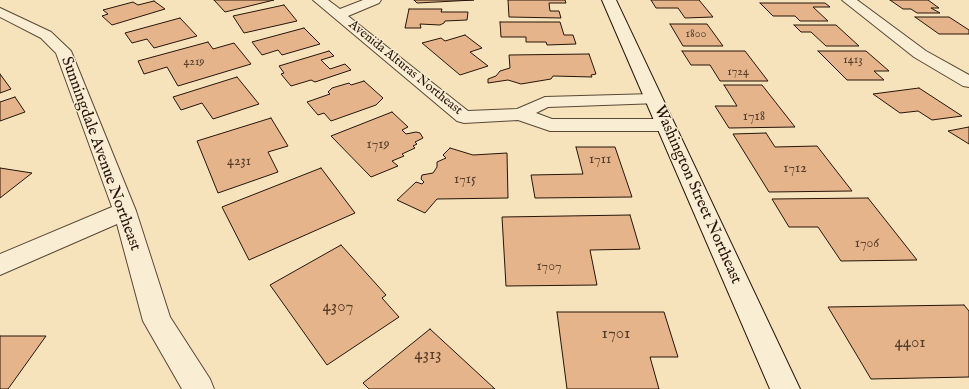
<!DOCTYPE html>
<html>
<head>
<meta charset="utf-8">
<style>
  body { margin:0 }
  canvas { display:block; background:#f6e3bc }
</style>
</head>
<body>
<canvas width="969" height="389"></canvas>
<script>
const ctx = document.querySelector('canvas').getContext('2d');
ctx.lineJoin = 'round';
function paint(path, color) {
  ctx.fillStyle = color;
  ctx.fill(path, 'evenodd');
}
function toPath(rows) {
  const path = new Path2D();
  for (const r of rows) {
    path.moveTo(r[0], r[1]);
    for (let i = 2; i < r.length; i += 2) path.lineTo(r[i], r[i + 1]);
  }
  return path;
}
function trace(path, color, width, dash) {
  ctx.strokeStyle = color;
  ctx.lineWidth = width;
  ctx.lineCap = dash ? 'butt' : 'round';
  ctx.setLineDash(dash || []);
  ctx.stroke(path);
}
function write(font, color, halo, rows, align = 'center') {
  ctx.font = font + ' "IM FELL English",serif';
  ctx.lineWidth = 3;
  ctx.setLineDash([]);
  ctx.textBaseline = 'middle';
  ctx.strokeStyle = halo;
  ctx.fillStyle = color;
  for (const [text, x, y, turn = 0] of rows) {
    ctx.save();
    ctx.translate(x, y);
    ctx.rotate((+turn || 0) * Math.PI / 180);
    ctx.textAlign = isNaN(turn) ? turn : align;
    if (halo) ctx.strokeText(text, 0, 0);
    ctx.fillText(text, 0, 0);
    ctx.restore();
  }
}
const building = toPath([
  [214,0,274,0,225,12,214,0],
  [414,0,474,0,417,3,414,0],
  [508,0,565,0,566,3,549,3,550,11,559,11,561,18,509,17,508,0],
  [651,0,699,0,713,17,685,18,678,8,656,8,651,0],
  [890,0,928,0,939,8,931,8,940,13,917,13,911,9,903,9,890,0],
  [154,1,165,9,112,25,102,16,108,14,103,10,133,2,138,5,154,1],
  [760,3,825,3,830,7,813,7,828,21,800,21,795,16,773,16,760,3],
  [284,5,297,21,244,33,233,16,284,5],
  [409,9,442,9,441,12,468,12,467,20,445,21,444,23,440,25,420,24,421,28,405,28,409,9],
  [915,17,949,17,969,30,969,34,939,34,915,17],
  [180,18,197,36,154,48,147,39,132,43,125,33,180,18],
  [500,22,560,22,564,35,573,35,576,44,547,45,546,42,526,42,526,37,501,37,500,22],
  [670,24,707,24,723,46,683,46,670,24],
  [794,25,836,25,859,46,826,46,811,32,801,32,794,25],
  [304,28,320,44,282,55,278,50,262,55,252,42,304,28],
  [465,35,482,48,470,52,488,66,460,75,422,43,441,38,445,41,465,35],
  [208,42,213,49,234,43,251,64,178,86,167,67,144,74,138,61,208,42],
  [329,51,334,56,321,60,330,69,345,64,351,70,315,82,311,80,291,86,281,74,284,73,279,66,329,51],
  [682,51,745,51,768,81,720,81,710,65,691,65,682,51],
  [818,51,866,51,889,71,874,71,884,80,847,80,818,51],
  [589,54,596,74,591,75,592,77,553,76,551,79,521,84,508,80,488,83,488,79,496,76,500,71,510,68,509,55,589,54],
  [0,74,11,89,0,93,0,74],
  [237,77,259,104,213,119,202,103,181,110,173,97,237,77],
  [364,81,383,98,376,105,331,121,324,113,318,115,307,102,330,94,328,92,332,88,349,83,351,85,364,81],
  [724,85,762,85,795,127,729,128,715,106,737,106,724,85],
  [919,88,962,116,932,120,918,111,900,113,873,94,919,88],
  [15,97,25,112,0,121,0,102,15,97],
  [392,112,408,127,402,130,406,134,416,132,420,133,423,138,415,142,417,144,413,146,415,148,402,154,404,156,392,161,398,166,371,177,331,136,392,112],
  [271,118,288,146,268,152,278,172,218,193,197,141,271,118],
  [969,127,969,144,948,131,969,127],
  [766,133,775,147,817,146,852,191,769,192,733,134,766,133],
  [576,147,615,147,632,197,535,198,531,175,583,174,576,147],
  [450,148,473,155,507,153,508,198,437,199,425,213,397,200,416,182,422,184,424,182,421,179,422,175,433,173,437,167,437,162,446,158,443,155,450,148],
  [0,168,32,173,0,198,0,168],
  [321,168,355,213,249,260,222,207,321,168],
  [868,198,917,260,841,261,818,227,789,227,772,199,868,198],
  [630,215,640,249,590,250,597,285,506,286,502,217,630,215],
  [341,245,386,295,382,298,399,317,327,365,270,285,341,245],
  [964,305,969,311,969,377,871,379,828,307,964,305],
  [557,312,664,312,678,357,650,357,659,389,567,389,557,312],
  [430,329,495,389,369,389,363,383,430,329],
  [0,336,46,336,8,389,0,389,0,336]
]);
paint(building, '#e5b48b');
trace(building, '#261509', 1);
const street = toPath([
  [313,0,328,0,340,9,363,0,381,0,379,3,348,16,468,111,517,109,545,97,653,94,659,95,662,99,659,103,548,107,536,113,552,119,665,119,672,121,674,125,672,129,665,131,550,131,518,120,464,123,457,121,313,0],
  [842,0,857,0,926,51,969,75,969,87,963,86,914,57,842,0],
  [0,8,51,32,71,51,136,211,170,317,210,379,214,389,182,389,143,321,117,224,0,275,0,254,112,207,56,53,41,38,0,17,0,8]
]);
const secondary = toPath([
  [602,0,616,0,800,389,770,389,602,0]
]);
trace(street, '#5a4836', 2);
trace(secondary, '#261509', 2);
paint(street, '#f9edd3');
paint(secondary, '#f9edd3');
write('12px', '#563d2a', null, [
  ["1800",696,35],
  ["1413",853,61],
  ["4219",194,63],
  ["1724",738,73]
]);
write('13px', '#261509', '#f9edd3', [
  ["Avenida Alturas Northeast",405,68,39]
]);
write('14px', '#563d2a', null, [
  ["1718",754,117],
  ["1719",378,145],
  ["1711",600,160],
  ["4231",239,162],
  ["1712",795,169],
  ["1715",465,180],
  ["1706",867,244],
  ["1707",549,267]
]);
write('16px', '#261509', '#f9edd3', [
  ["Sunningdale Avenue Northeast",100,154,70],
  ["Washington Street Northeast",697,195,66]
]);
write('17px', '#563d2a', null, [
  ["4307",338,308],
  ["1701",616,335],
  ["4401",910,344],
  ["4313",428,356]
]);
</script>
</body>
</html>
